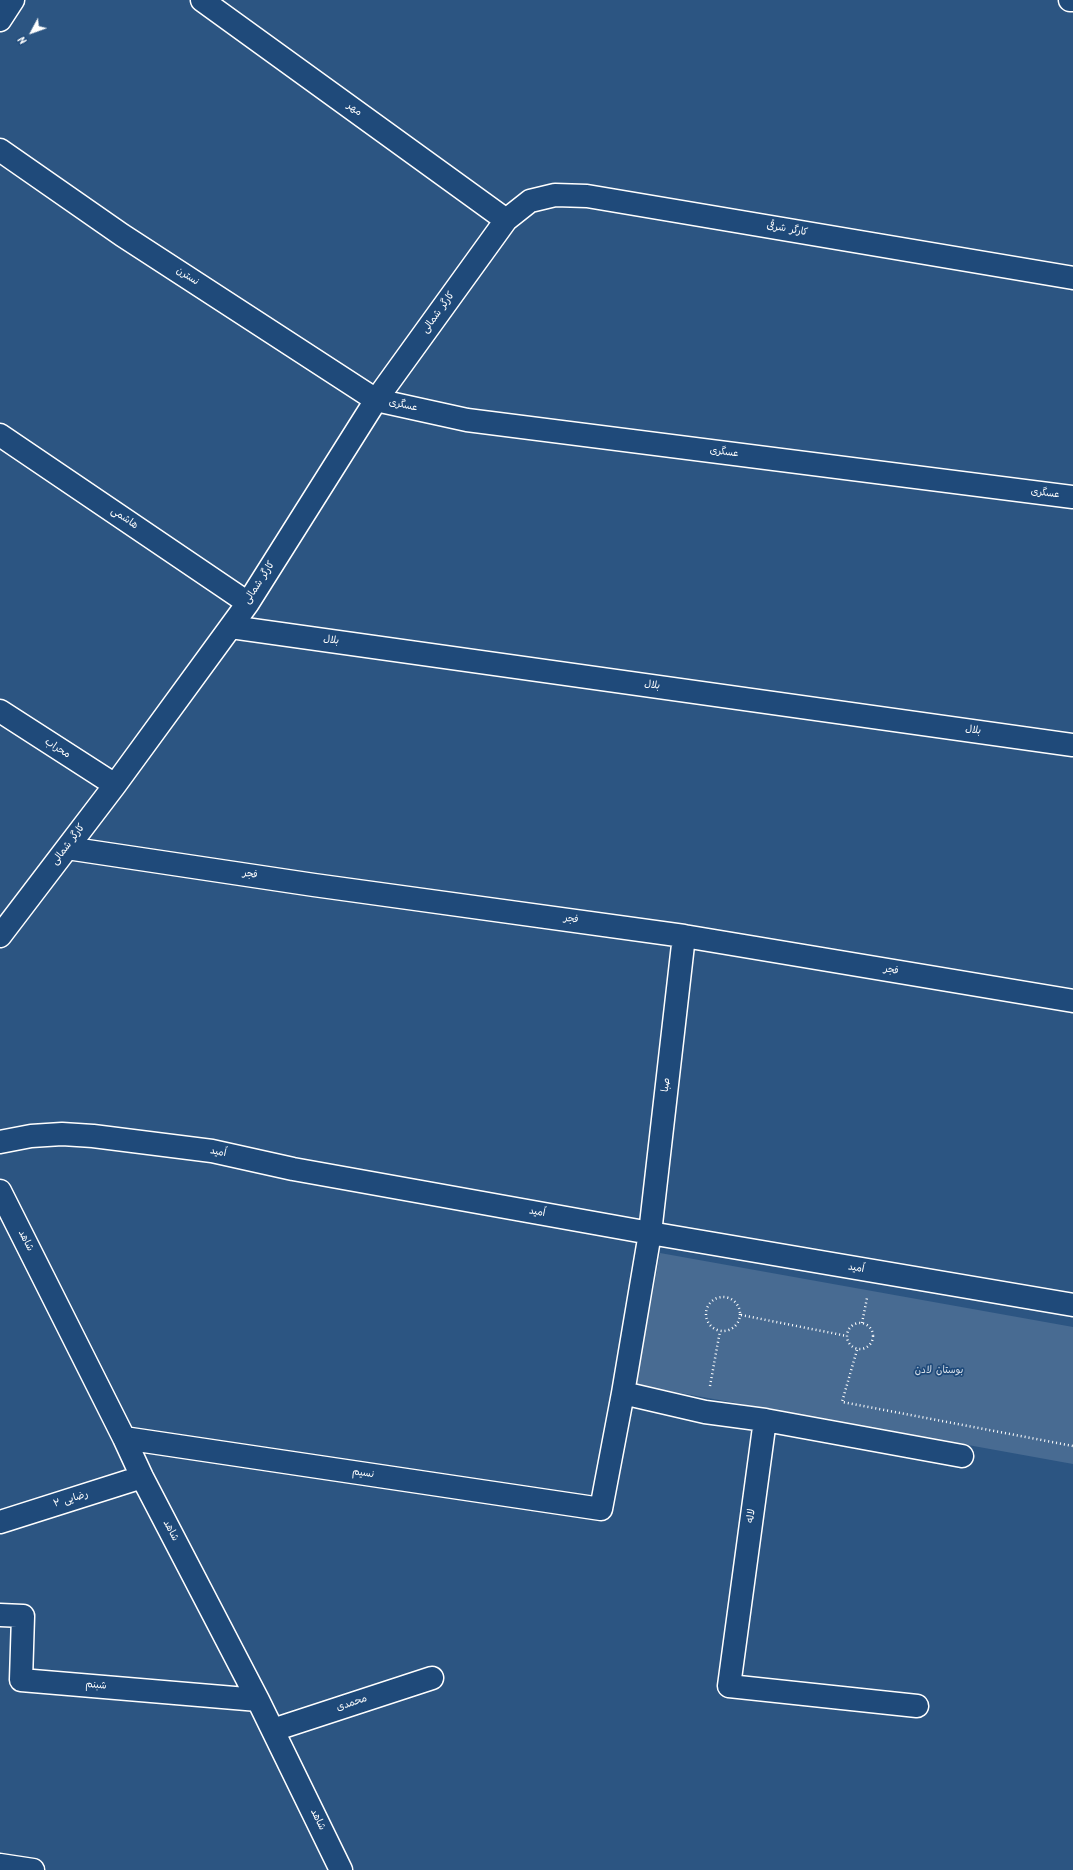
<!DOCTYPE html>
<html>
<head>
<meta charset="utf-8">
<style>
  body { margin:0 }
  #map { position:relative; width:1073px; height:1870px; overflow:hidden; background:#2c5582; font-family:Kalam,sans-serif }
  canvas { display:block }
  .north { position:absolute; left:12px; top:12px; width:40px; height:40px; -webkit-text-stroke:3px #1f4a7a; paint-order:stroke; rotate:229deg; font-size:11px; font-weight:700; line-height:16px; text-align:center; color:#fff }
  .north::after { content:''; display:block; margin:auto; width:14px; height:18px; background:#fff; clip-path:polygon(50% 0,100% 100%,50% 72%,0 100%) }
</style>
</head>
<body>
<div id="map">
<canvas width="1073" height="1870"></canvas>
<div class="north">N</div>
</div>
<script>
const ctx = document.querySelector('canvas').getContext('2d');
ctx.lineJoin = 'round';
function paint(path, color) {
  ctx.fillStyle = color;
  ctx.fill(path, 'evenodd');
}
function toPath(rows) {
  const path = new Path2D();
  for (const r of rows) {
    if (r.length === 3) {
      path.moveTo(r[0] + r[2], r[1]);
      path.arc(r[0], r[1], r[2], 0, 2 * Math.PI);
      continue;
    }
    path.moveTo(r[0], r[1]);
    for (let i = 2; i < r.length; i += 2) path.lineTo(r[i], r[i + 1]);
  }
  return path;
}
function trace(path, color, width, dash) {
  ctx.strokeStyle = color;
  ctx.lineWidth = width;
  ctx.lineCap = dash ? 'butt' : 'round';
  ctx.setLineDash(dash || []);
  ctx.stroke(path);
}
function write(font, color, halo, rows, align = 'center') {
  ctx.font = font + ' Kalam,"Playpen Sans Arabic",sans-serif';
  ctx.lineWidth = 3.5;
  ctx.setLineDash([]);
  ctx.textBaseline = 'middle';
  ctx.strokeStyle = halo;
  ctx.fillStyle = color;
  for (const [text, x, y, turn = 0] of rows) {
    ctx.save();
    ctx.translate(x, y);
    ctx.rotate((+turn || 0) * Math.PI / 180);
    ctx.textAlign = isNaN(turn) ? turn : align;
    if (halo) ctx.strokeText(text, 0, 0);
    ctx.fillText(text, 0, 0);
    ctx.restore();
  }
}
paint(toPath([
  [660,1253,1073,1327,1073,1464,636,1385]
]), '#486b92');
const minor = toPath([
  [202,0,506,220],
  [1070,0,1073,0],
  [0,150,122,235,376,400,467,420,1073,497],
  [0,435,248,603],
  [231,627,1073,745],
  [0,711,115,785],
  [67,848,314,885,684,936,1073,1001],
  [0,936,115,785,248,603,376,400,506,220,530,201,555,195,587,196,1073,278],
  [0,1142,31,1136,62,1134,93,1136,212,1151,293,1169,650,1233,1073,1305],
  [0,1191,124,1438,142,1477,258,1700,341,1870],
  [623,1393,650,1233,684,936],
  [765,1420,729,1686,917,1706],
  [124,1438,601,1509,623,1393,705,1412,765,1420,962,1456],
  [0,1522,142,1477],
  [0,1615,23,1616,21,1680,258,1700],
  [273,1730,432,1678],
  [0,1865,33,1870]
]);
const secondary = toPath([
  [0,20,13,0]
]);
trace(minor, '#fff', 25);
trace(secondary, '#fff', 25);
trace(toPath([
  [723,1314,17],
  [741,1315,847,1336],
  [860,1336,13],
  [862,1323,867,1298],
  [857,1350,842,1402,1073,1446],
  [710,1386,720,1331]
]), '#fff', 2.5, [1, 3]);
trace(minor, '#1f4a7a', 22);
trace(secondary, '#1f4a7a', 22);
write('10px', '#fff', '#1f4a7a', [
  ["مهر",354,110,36],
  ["کارگر شرقی",787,230,10],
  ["نسترن",187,277,33],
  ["کارگر شمالی",439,313,-54],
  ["عسگری",403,406,12],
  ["عسگری",724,453,7],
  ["عسگری",1045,494,7],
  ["هاشمی",124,519,34],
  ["کارگر شمالی",260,583,-57],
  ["بلال",331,641,8],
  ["بلال",652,686,8],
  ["بلال",973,731,8],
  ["محراب",57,749,32],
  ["کارگر شمالی",69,845,-53],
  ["فجر",250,875,9],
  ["فجر",571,920,8],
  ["فجر",891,971,10],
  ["صبا",667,1085,-83],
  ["اُمید",218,1153,11],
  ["اُمید",537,1213,10],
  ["شاهد",25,1241,63],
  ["اُمید",856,1269,10],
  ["نسیم",363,1474,9],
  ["رضایی ۲",71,1500,-17],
  ["لاله",752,1516,-82],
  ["شاهد",170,1531,62],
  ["شبنم",96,1686,5],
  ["محمدی",352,1704,-18],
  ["شاهد",317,1820,64]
]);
write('10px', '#dae1e9', '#1f4a7a', [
  ["بوستان لادن",939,1371]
]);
</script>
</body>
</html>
